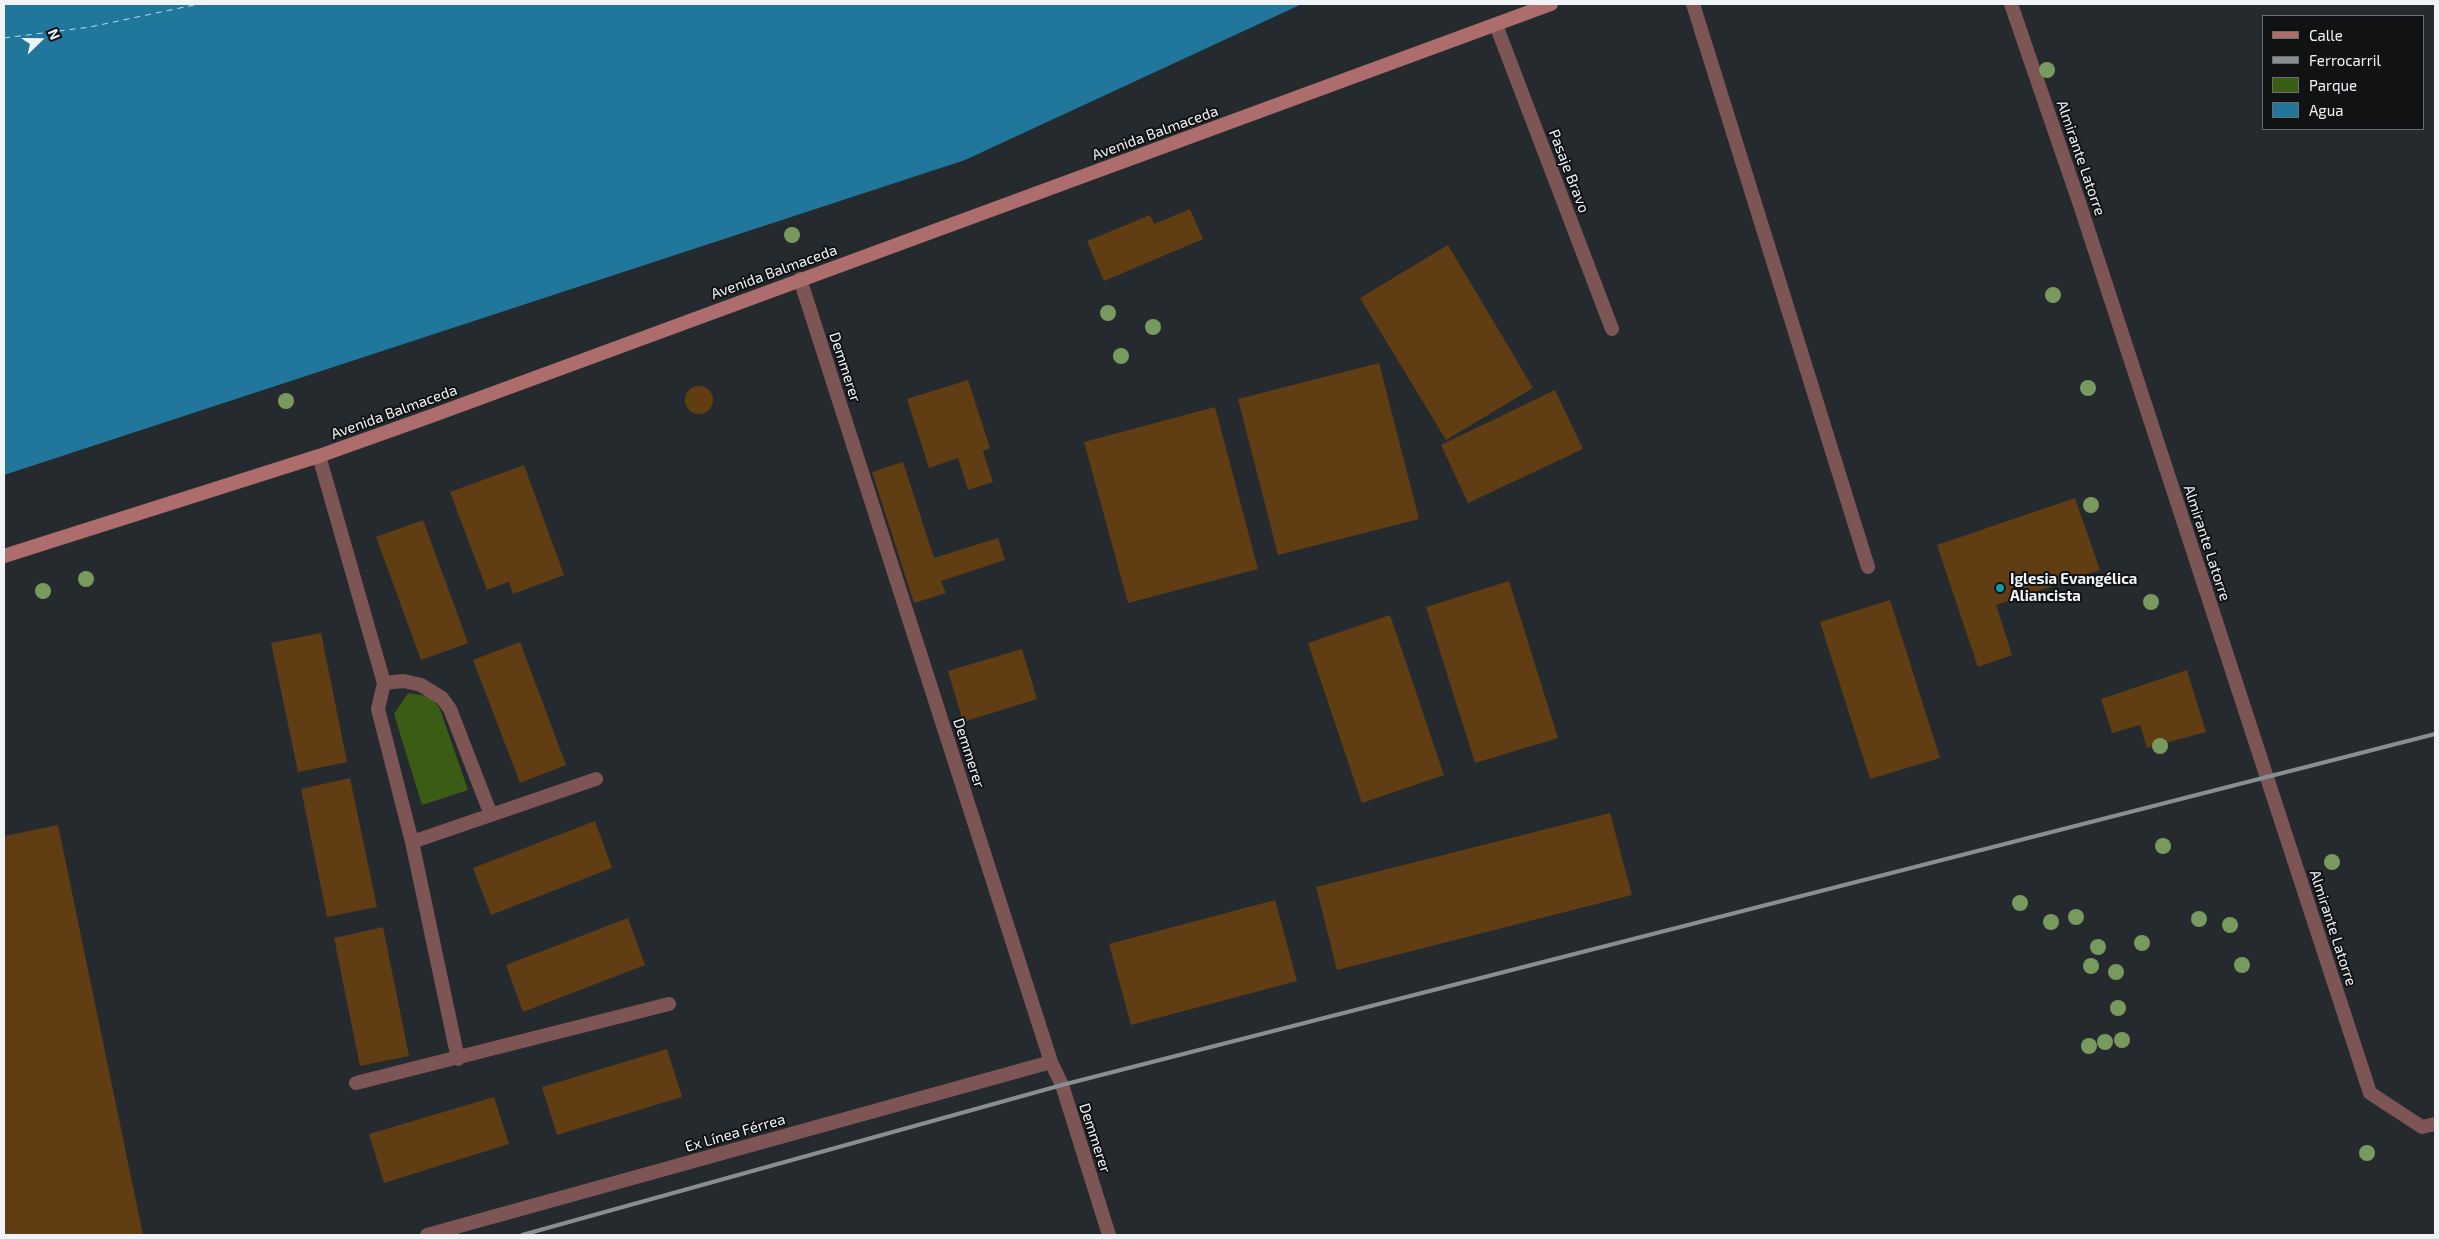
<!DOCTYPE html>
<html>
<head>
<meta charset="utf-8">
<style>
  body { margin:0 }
  #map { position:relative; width:2439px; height:1239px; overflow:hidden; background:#252a2f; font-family:"Exo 2",sans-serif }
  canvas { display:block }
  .frame { position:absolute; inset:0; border:5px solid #f0f4f7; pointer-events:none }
  .legend { position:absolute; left:2262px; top:15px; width:162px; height:115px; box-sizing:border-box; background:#101214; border:1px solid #6a6c6f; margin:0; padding:6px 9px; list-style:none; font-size:15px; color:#f0f4f7 }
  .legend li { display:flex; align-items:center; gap:10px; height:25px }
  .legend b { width:25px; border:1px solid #6a6c6f }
  .north { position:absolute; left:15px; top:15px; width:50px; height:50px; -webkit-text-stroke:4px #101214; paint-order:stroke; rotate:68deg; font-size:14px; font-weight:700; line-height:20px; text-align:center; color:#f0f4f7 }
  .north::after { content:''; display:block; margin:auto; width:18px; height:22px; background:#f0f4f7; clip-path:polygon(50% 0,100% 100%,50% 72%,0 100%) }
</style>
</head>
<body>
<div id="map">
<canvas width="2439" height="1239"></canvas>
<div class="frame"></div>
<ul class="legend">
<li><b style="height:6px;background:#ae6d6d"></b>Calle</li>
<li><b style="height:6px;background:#898e92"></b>Ferrocarril</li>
<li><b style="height:14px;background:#3b5c15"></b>Parque</li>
<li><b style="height:14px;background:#21769c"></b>Agua</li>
</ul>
<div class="north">N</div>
</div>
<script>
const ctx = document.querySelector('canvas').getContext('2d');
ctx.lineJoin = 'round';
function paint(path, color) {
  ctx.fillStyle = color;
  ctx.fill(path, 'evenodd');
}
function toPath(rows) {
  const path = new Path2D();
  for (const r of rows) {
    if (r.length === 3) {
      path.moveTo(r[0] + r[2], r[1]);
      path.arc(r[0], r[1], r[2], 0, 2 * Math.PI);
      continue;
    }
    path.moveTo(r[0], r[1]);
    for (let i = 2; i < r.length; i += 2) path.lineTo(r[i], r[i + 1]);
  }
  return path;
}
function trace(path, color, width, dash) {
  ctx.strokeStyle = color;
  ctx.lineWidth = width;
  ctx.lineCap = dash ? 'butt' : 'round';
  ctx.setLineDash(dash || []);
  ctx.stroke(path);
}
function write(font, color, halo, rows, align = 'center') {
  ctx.font = font + ' "Exo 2",sans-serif';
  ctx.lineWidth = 4;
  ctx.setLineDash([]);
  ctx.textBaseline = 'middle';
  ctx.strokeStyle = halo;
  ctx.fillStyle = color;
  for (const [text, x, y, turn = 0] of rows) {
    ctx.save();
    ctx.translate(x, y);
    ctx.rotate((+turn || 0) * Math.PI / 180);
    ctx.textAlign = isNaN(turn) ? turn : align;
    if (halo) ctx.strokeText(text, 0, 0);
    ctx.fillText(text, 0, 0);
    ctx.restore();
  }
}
paint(toPath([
  [408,693,432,697,440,709,468,790,422,805,394,714]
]), '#3b5c15');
paint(toPath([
  [4,4,1302,4,965,160,4,475]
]), '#21769c');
trace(toPath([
  [4,38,90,27,199,4]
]), '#b0dff9', 1, [6, 5]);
paint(toPath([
  [1190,209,1203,239,1104,281,1087,241,1150,215,1154,224],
  [1448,245,1533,388,1446,440,1360,298],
  [1379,363,1419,519,1278,555,1238,399],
  [968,380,990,448,983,451,993,482,968,490,958,458,929,468,907,399],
  [699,400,14],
  [1555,390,1583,449,1468,503,1441,445],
  [1215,407,1258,569,1128,603,1084,442],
  [903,462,934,558,998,538,1005,560,941,581,946,593,914,603,872,472],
  [524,465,564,575,513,594,509,582,487,590,450,492],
  [2075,498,2100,570,1996,605,2012,655,1978,667,1937,545],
  [423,520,468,643,421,660,376,537],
  [1509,581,1558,738,1475,763,1426,607],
  [1890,600,1940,758,1870,779,1820,622],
  [1390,615,1444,775,1362,803,1308,643],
  [321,633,347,762,298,772,271,643],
  [520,642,566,765,520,783,473,660],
  [1022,649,1037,699,963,722,948,671],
  [2187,670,2206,732,2147,748,2140,725,2112,733,2101,699],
  [350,778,377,907,327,917,301,789],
  [1610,813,1632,895,1337,970,1316,887],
  [595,821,612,868,491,915,473,868],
  [58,825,143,1235,4,1235,4,836],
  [1275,900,1297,981,1131,1025,1109,944],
  [628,918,645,965,523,1012,506,965],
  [383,927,409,1056,360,1066,334,938],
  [667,1049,682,1097,557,1135,542,1087],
  [494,1097,509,1144,384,1183,369,1134]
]), '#603d13');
trace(toPath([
  [1693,4,1868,567],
  [2011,4,2080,205,2370,1093,2422,1127,2435,1124],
  [1496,25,1612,329],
  [800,279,1051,1062,1062,1085,1109,1235],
  [319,456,384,683,378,709,412,842,458,1059],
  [384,683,404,681,421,685,442,698,450,709,491,815],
  [412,842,596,779],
  [356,1083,669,1004],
  [427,1235,1051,1062]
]), '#7e5555', 14);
trace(toPath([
  [4,556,319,456,434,415,1551,4]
]), '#ae6d6d', 14);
trace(toPath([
  [522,1235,1062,1085,2435,734]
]), '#898e92', 4);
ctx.fillStyle = '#789a5f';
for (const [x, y] of [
  [2047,70],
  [792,235],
  [2053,295],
  [1108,313],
  [1153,327],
  [1121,356],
  [2088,388],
  [286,401],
  [2091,505],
  [86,579],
  [43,591],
  [2151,602],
  [2160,746],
  [2163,846],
  [2332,862],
  [2020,903],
  [2076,917],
  [2199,919],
  [2051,922],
  [2230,925],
  [2142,943],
  [2098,947],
  [2242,965],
  [2091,966],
  [2116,972],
  [2118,1008],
  [2122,1040],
  [2105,1042],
  [2089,1046],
  [2367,1153]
]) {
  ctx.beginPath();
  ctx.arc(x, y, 8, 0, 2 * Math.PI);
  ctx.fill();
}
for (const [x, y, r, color] of [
  [2000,588,5,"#0f9aa8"]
]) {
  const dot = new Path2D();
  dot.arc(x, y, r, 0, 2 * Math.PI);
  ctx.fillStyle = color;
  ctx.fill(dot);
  trace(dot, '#101214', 2);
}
write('15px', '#f0f4f7', '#101214', [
  ["Avenida Balmaceda",1155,133,-20],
  ["Almirante Latorre",2081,158,71],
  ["Pasaje Bravo",1569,171,69],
  ["Avenida Balmaceda",774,272,-20],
  ["Demmerer",845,367,72],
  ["Avenida Balmaceda",394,412,-20],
  ["Almirante Latorre",2207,543,72],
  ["Demmerer",969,753,72],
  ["Almirante Latorre",2333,928,72],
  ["Ex Línea Férrea",735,1133,-16],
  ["Demmerer",1095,1138,72]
]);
write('bold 15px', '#f0f4f7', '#101214', [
  ["Iglesia Evangélica",2010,579],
  ["Aliancista",2010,596]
], 'left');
</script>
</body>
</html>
